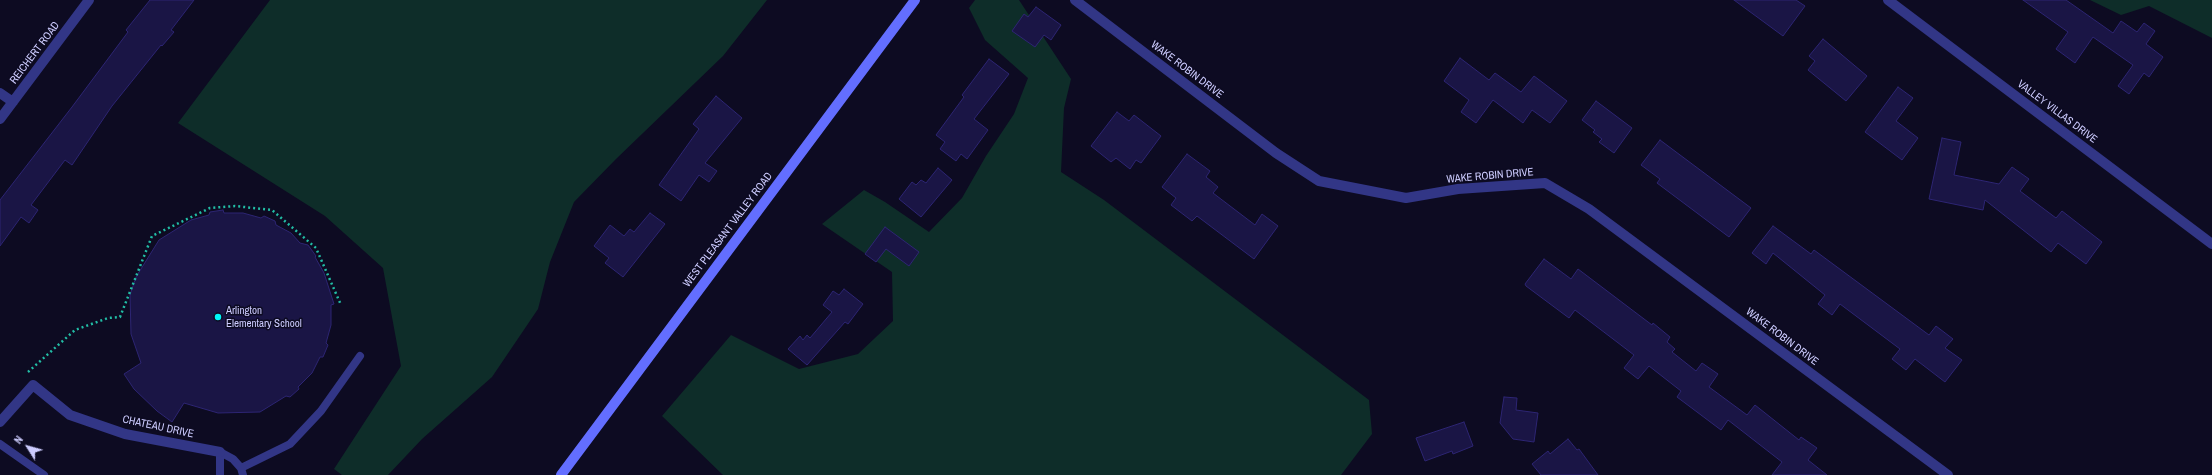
<!DOCTYPE html>
<html>
<head>
<meta charset="utf-8">
<style>
  body { margin:0 }
  #map { position:relative; width:2212px; height:475px; overflow:hidden; background:#0d0b22; font-family:"Archivo Narrow",sans-serif }
  canvas { display:block }
  .north { position:absolute; left:8px; top:427px; width:40px; height:40px; -webkit-text-stroke:3px #0d0b22; paint-order:stroke; rotate:307deg; font-size:11px; font-weight:700; line-height:16px; text-align:center; color:#cdccff }
  .north::after { content:''; display:block; margin:auto; width:14px; height:18px; background:#cdccff; clip-path:polygon(50% 0,100% 100%,50% 72%,0 100%) }
</style>
</head>
<body>
<div id="map">
<canvas width="2212" height="475"></canvas>
<div class="north">N</div>
</div>
<script>
const ctx = document.querySelector('canvas').getContext('2d');
ctx.lineJoin = 'round';
function paint(path, color) {
  ctx.fillStyle = color;
  ctx.fill(path, 'evenodd');
}
function toPath(rows) {
  const path = new Path2D();
  for (const r of rows) {
    path.moveTo(r[0], r[1]);
    for (let i = 2; i < r.length; i += 2) path.lineTo(r[i], r[i + 1]);
  }
  return path;
}
function trace(path, color, width, dash) {
  ctx.strokeStyle = color;
  ctx.lineWidth = width;
  ctx.lineCap = dash ? 'butt' : 'round';
  ctx.setLineDash(dash || []);
  ctx.stroke(path);
}
function write(font, color, halo, rows, align = 'center') {
  ctx.font = font + ' "Archivo Narrow",sans-serif';
  ctx.lineWidth = 3;
  ctx.setLineDash([]);
  ctx.textBaseline = 'middle';
  ctx.strokeStyle = halo;
  ctx.fillStyle = color;
  for (const [text, x, y, turn = 0] of rows) {
    ctx.save();
    ctx.translate(x, y);
    ctx.rotate((+turn || 0) * Math.PI / 180);
    ctx.textAlign = isNaN(turn) ? turn : align;
    if (halo) ctx.strokeText(text, 0, 0);
    ctx.fillText(text, 0, 0);
    ctx.restore();
  }
}
paint(toPath([
  [270,0,767,0,723,56,616,159,574,202,550,262,538,309,492,377,422,439,388,475,342,475,334,469,401,366,383,268,325,216,178,123],
  [975,0,1019,0,1071,79,1064,108,1061,172,1104,200,1369,400,1372,434,1341,475,723,475,662,416,731,335,799,369,858,354,893,321,892,272,822,224,864,190,885,202,929,232,962,198,986,156,1014,114,1028,78,985,40,969,8],
  [2090,0,2212,0,2212,38,2149,6,2121,15]
]), '#0e2d29');
const building = toPath([
  [150,0,194,0,171,30,174,32,162,46,161,45,112,106,72,165,65,160,31,205,38,210,29,223,21,217,0,246,0,200,72,107,128,32,126,30,150,0],
  [1734,0,1796,0,1805,6,1783,36,1734,0],
  [2023,0,2066,0,2113,33,2121,21,2137,32,2144,23,2155,31,2146,44,2163,57,2149,77,2144,73,2129,94,2118,86,2133,65,2093,37,2075,63,2056,49,2068,32,2023,0],
  [1036,7,1061,25,1051,40,1044,35,1035,47,1012,31,1024,14,1028,17,1036,7],
  [1823,39,1867,76,1846,101,1808,70,1815,61,1809,56,1823,39],
  [1460,58,1489,80,1495,73,1521,92,1534,76,1567,101,1550,123,1532,110,1523,123,1493,100,1476,123,1461,112,1469,100,1444,81,1460,58],
  [989,59,1009,74,974,119,988,130,967,159,961,154,956,161,940,149,945,142,936,135,964,97,962,95,989,59],
  [1898,87,1913,98,1896,121,1918,138,1902,160,1865,132,1898,87],
  [716,96,742,118,705,163,717,171,709,182,699,175,681,201,659,185,699,129,693,124,716,96],
  [1596,101,1632,128,1614,153,1599,142,1602,139,1593,132,1595,130,1582,120,1596,101],
  [1117,112,1129,121,1134,115,1161,136,1141,163,1136,160,1130,169,1116,158,1111,162,1091,146,1117,112],
  [1942,138,1961,142,1954,175,1999,184,2012,167,2029,179,2020,191,2056,218,2062,211,2102,242,2086,264,2058,243,2051,252,1985,200,1983,210,1929,199,1942,138],
  [1660,140,1751,208,1729,237,1657,183,1660,179,1641,165,1660,140],
  [1187,154,1210,171,1206,177,1218,187,1213,193,1255,225,1262,214,1278,226,1254,259,1197,216,1192,221,1171,205,1176,198,1162,187,1187,154],
  [938,168,952,180,921,217,899,199,912,182,916,185,921,180,926,183,938,168],
  [223,210,224,213,243,213,261,218,264,216,275,221,276,225,291,233,300,243,308,245,316,256,315,257,324,273,334,304,331,305,331,325,326,343,328,345,323,357,320,357,312,373,298,387,299,389,290,397,286,396,260,412,218,413,184,403,172,422,157,411,134,389,124,374,141,363,131,334,130,295,136,277,159,240,191,220,209,215,210,212,223,210],
  [650,213,665,224,623,277,605,263,609,258,594,246,610,225,624,236,630,229,634,232,650,213],
  [1773,226,1811,254,1814,250,1929,335,1936,326,1953,339,1945,348,1962,360,1945,382,1915,359,1906,370,1892,359,1900,349,1840,304,1832,315,1818,304,1825,295,1773,253,1766,264,1752,253,1773,226],
  [885,227,919,252,909,266,886,249,876,262,865,254,885,227],
  [1544,259,1571,279,1578,269,1652,325,1653,323,1670,337,1667,342,1675,349,1672,352,1696,371,1702,363,1718,374,1709,387,1747,415,1755,405,1799,440,1801,437,1817,448,1808,460,1827,475,1772,475,1782,462,1728,420,1721,430,1677,397,1681,391,1649,366,1638,379,1624,368,1634,355,1575,310,1569,318,1526,286,1525,284,1544,259],
  [844,289,863,304,848,324,845,322,807,365,788,349,800,336,803,340,807,335,810,338,832,312,823,305,833,291,839,295,844,289],
  [1504,397,1517,398,1516,410,1538,413,1534,442,1513,439,1500,423,1504,397],
  [1464,422,1473,446,1453,454,1452,451,1425,461,1416,438,1464,422],
  [1568,439,1577,450,1579,449,1598,475,1541,475,1532,464,1548,451,1550,454,1568,439]
]);
paint(building, '#1a1545');
trace(building, '#2d2573', 1);
trace(toPath([
  [28,372,75,330,108,318,120,317,152,236,210,208,235,206,272,210,316,248,341,305]
]), '#22bda5', 2.5, [2, 3]);
trace(toPath([
  [0,444,44,475],
  [241,468,290,444,321,411,360,356],
  [220,475,220,452,233,459,241,468,243,475]
]), '#323686', 8);
trace(toPath([
  [1075,0,1276,153,1319,181,1406,198,1458,189,1545,183,1589,209,1948,475],
  [1888,0,2212,244],
  [0,93,13,102],
  [0,119,89,0],
  [0,422,33,385,70,415,125,434,220,452]
]), '#323686', 10);
trace(toPath([
  [561,475,915,0]
]), '#636eff', 10);
for (const [x, y, r, color] of [
  [218,317,4,"#00f6f7"]
]) {
  const dot = new Path2D();
  dot.arc(x, y, r, 0, 2 * Math.PI);
  ctx.fillStyle = color;
  ctx.fill(dot);
  trace(dot, '#0d0b22', 1.5);
}
write('11px', '#cdccff', '#0d0b22', [
  ["REICHERT ROAD",35,53,-53],
  ["WAKE ROBIN DRIVE",1187,70,37],
  ["VALLEY VILLAS DRIVE",2057,112,37],
  ["WAKE ROBIN DRIVE",1490,176,-5],
  ["WEST PLEASANT VALLEY ROAD",728,230,-53],
  ["WAKE ROBIN DRIVE",1782,337,37],
  ["CHATEAU DRIVE",158,427,12]
]);
write('11px', '#cdccff', '#0d0b22', [
  ["Arlington",226,311],
  ["Elementary School",226,324]
], 'left');
</script>
</body>
</html>
